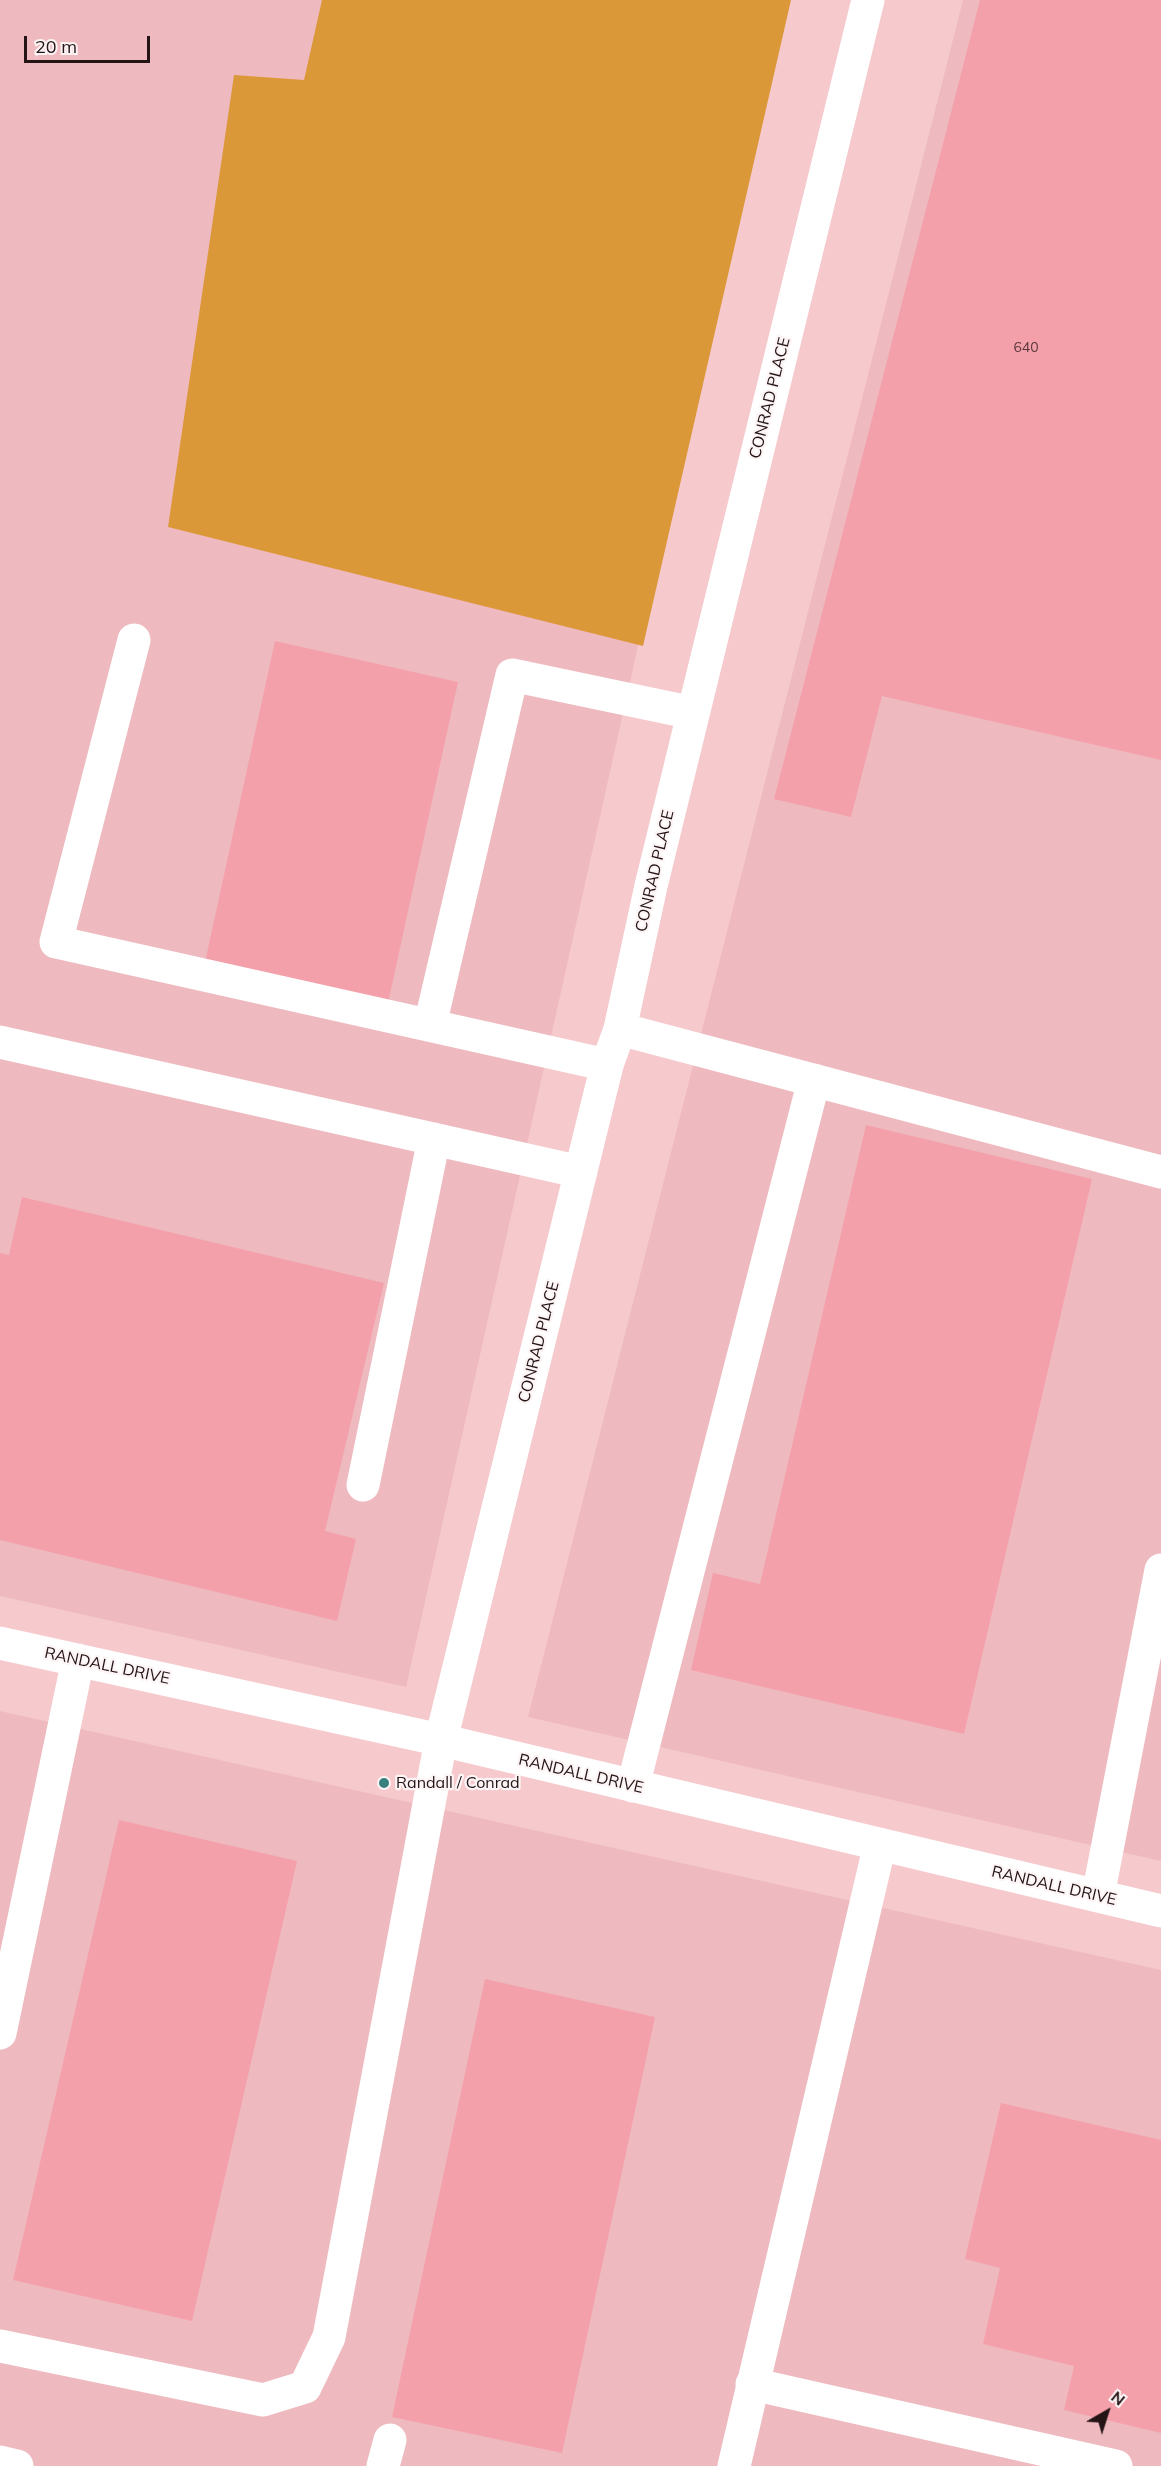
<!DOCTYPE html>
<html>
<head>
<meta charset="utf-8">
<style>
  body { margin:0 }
  #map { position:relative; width:1161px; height:2466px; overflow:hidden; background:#f6c9cd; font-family:Mulish,sans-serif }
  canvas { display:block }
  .north { position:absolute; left:1077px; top:2382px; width:60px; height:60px; -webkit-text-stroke:4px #fdf4f5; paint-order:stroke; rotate:39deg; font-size:16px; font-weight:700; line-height:24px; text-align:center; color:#241416 }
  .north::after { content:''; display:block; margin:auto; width:21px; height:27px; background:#241416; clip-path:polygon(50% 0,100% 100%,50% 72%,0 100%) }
  .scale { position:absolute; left:24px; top:36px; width:126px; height:27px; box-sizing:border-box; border:3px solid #241416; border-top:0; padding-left:8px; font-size:18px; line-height:21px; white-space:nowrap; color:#241416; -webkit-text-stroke:4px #fdf4f5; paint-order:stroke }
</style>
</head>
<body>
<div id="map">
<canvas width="1161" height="2466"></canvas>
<div class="north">N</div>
<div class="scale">20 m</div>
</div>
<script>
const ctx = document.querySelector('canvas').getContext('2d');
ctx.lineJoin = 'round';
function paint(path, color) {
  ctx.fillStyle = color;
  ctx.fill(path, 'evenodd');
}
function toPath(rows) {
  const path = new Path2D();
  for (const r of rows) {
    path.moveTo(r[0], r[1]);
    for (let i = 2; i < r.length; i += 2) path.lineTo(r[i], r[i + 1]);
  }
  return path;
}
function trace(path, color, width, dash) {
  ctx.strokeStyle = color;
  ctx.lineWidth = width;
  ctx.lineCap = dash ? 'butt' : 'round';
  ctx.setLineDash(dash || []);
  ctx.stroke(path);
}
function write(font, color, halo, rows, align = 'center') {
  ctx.font = font + ' Mulish,sans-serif';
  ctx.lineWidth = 4.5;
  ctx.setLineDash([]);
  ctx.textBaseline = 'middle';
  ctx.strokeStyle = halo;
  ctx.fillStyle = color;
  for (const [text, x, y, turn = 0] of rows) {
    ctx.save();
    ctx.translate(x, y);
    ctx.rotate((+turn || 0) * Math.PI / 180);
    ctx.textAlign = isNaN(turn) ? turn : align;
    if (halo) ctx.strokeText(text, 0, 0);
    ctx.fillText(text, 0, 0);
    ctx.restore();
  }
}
paint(toPath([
  [0,0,782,0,406,1687,0,1596],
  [963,0,1161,0,1161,1861,528,1717],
  [0,1711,1161,1970,1161,2466,0,2466]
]), '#eebabf');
paint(toPath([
  [322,0,791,0,643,646,168,527,234,75,304,80]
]), '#db9839');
paint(toPath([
  [980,0,1161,0,1161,760,882,696,851,817,774,799],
  [275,641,458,682,385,1017,202,976],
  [866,1125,1092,1179,964,1734,691,1670,713,1573,760,1584],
  [22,1197,384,1283,325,1531,356,1539,337,1621,0,1540,0,1253,9,1255],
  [119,1820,297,1861,192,2321,13,2280],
  [485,1979,655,2017,562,2453,392,2417],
  [1001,2103,1161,2140,1161,2433,1064,2410,1074,2366,983,2344,1000,2268,965,2259]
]), '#f4a0aa');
trace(toPath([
  [134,640,56,942,607,1065],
  [430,1025,512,675,693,713],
  [620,1029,1161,1172],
  [0,1042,581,1172],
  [363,1485,434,1139],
  [0,1643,441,1740,1161,1911],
  [633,1786,814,1080],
  [1098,1896,1161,1570],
  [0,2033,78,1660],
  [0,2346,263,2400,305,2387,329,2337,441,1740,607,1065,620,1029,651,886,868,0],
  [752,2384,1116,2466],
  [0,2462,17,2466],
  [383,2466,390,2440],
  [734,2466,880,1844]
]), '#fff', 33);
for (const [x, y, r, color] of [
  [384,1783,6,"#37807d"]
]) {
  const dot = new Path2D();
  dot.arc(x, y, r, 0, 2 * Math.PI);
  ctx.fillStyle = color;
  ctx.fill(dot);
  trace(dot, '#fdf4f5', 2);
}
write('14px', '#58373b', null, [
  ["640",1026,348]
]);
write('16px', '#241416', '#fdf4f5', [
  ["CONRAD PLACE",770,398,-76],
  ["CONRAD PLACE",655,871,-77],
  ["CONRAD PLACE",539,1342,-76],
  ["RANDALL DRIVE",107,1666,12],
  ["RANDALL DRIVE",581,1774,13],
  ["RANDALL DRIVE",1054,1886,13]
]);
write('16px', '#241416', '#fdf4f5', [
  ["Randall / Conrad",396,1783]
], 'left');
</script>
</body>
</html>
